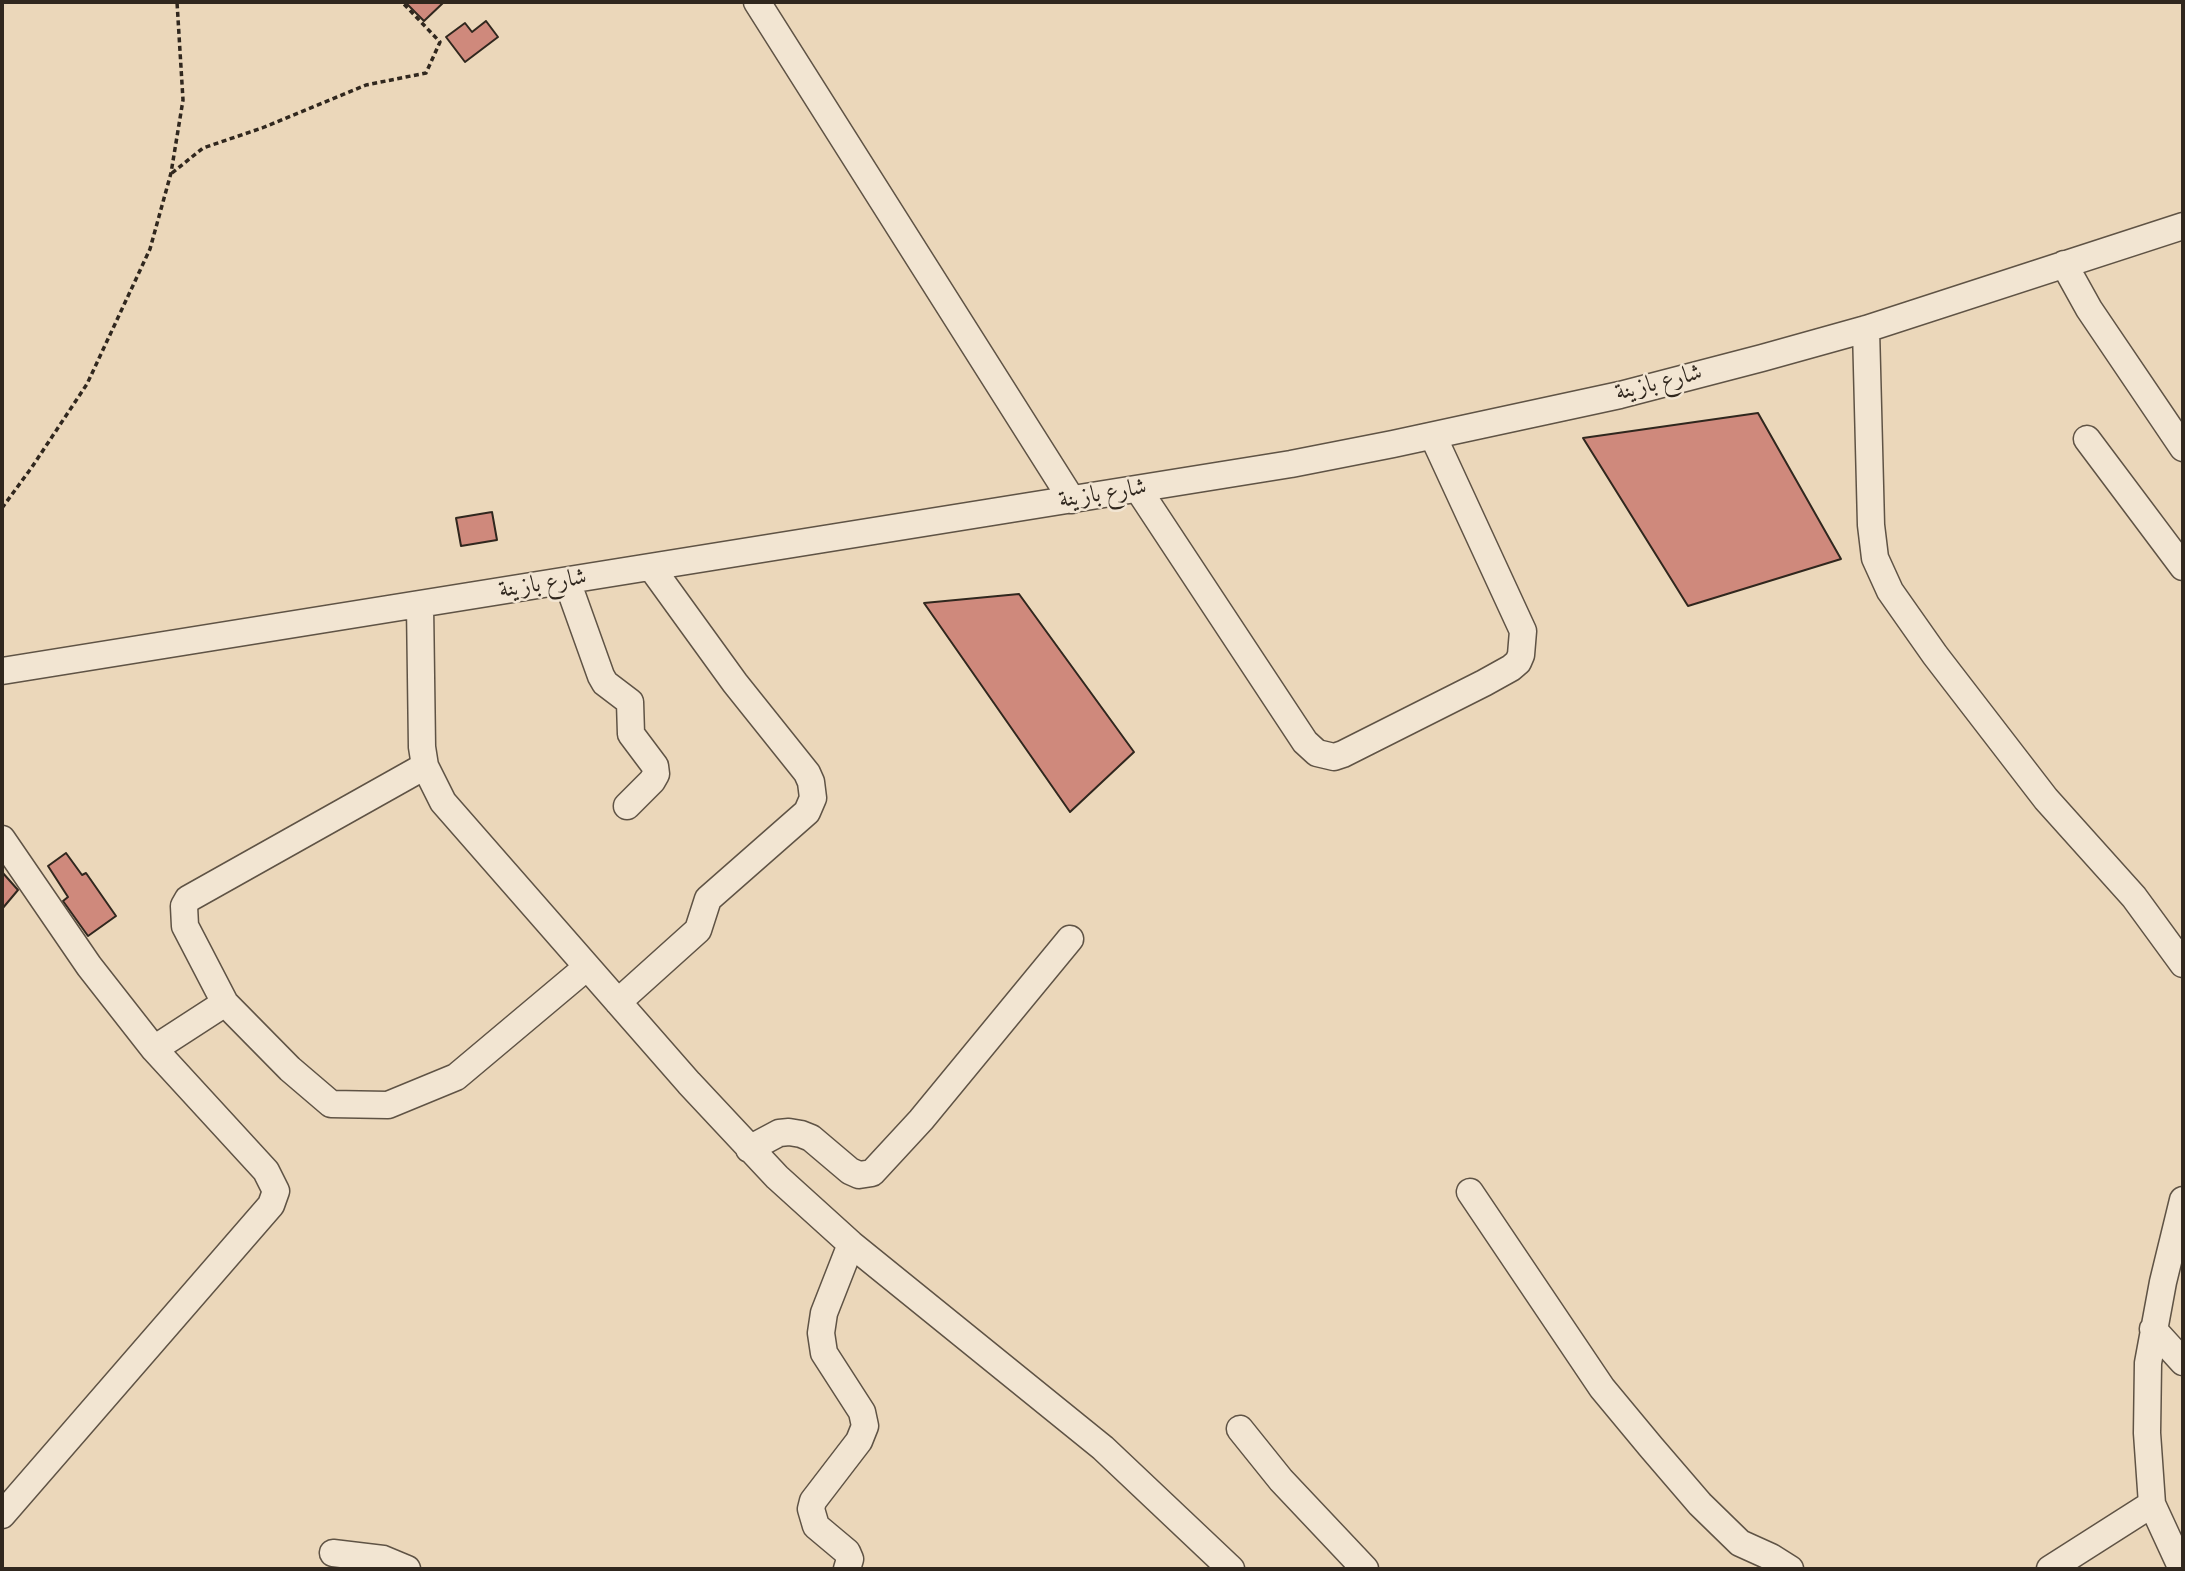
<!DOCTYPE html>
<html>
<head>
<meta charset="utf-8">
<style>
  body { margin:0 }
  #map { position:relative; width:2185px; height:1571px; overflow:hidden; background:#ebd7ba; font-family:"IM FELL Double Pica",serif }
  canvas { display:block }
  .frame { position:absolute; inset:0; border:4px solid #30271e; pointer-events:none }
</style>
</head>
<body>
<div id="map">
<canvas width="2185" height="1571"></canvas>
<div class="frame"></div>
</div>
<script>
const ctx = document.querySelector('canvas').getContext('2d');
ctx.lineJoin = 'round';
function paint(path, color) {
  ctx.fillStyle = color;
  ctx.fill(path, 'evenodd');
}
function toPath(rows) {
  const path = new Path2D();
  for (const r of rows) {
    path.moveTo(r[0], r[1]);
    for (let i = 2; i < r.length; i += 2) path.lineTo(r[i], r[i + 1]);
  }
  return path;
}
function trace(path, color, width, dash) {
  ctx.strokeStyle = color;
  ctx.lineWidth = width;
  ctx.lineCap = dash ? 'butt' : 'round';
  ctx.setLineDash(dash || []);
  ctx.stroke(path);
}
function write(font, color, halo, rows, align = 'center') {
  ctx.font = font + ' "IM FELL Double Pica",Amiri,serif';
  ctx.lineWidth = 5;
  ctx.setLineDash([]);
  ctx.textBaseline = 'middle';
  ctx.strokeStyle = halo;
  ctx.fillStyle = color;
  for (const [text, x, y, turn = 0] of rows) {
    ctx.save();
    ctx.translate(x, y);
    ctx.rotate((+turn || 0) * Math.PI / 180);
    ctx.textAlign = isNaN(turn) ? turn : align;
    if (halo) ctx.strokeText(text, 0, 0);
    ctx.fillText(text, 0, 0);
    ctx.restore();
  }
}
const building = toPath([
  [405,2,444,2,424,21,405,2],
  [486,21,498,37,465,62,446,37,465,23,472,32,486,21],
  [1758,413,1841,559,1688,606,1583,438,1758,413],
  [492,512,497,540,461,546,456,518,492,512],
  [1019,594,1134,752,1070,812,924,603,1019,594],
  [66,853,82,875,86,873,116,916,88,936,63,901,68,897,48,866,66,853],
  [2,872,18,890,2,909,2,872]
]);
paint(building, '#cf897c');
trace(building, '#30271e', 2);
const minor = toPath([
  [757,2,1072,500],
  [2064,264,2089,309,2183,448],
  [1866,329,1871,525,1875,558,1890,591,1935,655,2046,799,2134,897,2183,964],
  [2087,439,2183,567],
  [1138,489,1305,742,1317,753,1334,757,1343,754,1484,683,1511,668,1518,662,1521,655,1523,631,1433,436],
  [567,581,601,676,605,683,630,702,631,734,655,766,656,774,652,781,627,806],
  [420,605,422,747,425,766,443,802,689,1083,777,1177,851,1244,1103,1448,1231,1569],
  [2,671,1291,464,1393,444,1620,395,1762,358,1866,329,2183,226],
  [425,766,188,899,184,906,185,926,225,1003,290,1069,331,1104,388,1105,456,1077,587,967],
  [2,839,89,966,154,1049,266,1171,276,1191,271,1205,2,1515],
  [618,1002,698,930,708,899,807,812,813,798,811,782,807,773,735,683,651,567],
  [154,1049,225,1003],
  [749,1149,779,1133,789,1132,801,1134,811,1138,850,1171,859,1175,872,1173,921,1120,1070,939],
  [1470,1192,1602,1388,1651,1447,1700,1504,1740,1543,1771,1557,1790,1569],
  [2153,1329,2183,1362],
  [1240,1429,1281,1480,1365,1569],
  [2152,1504,2182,1569],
  [333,1553,383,1559,407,1569],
  [847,1569,850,1559,847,1552,816,1526,811,1509,813,1501,859,1441,865,1426,862,1412,824,1353,821,1333,824,1313,851,1244],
  [2050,1569,2152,1504,2147,1433,2148,1363,2163,1282,2183,1200]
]);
trace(minor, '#5f5345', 29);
trace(toPath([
  [172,173,203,148,262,128,366,85,426,73,440,42,402,2],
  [2,508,32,467,87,384,150,249,171,173,183,100,177,2]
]), '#30271e', 3.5, [5, 3.5]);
trace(minor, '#f2e5d2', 26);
write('24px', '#30271e', '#f2e5d2', [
  ["شارع بازينة",1659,384,-14],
  ["شارع بازينة",1103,495,-9],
  ["شارع بازينة",543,585,-9]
]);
</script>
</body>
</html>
